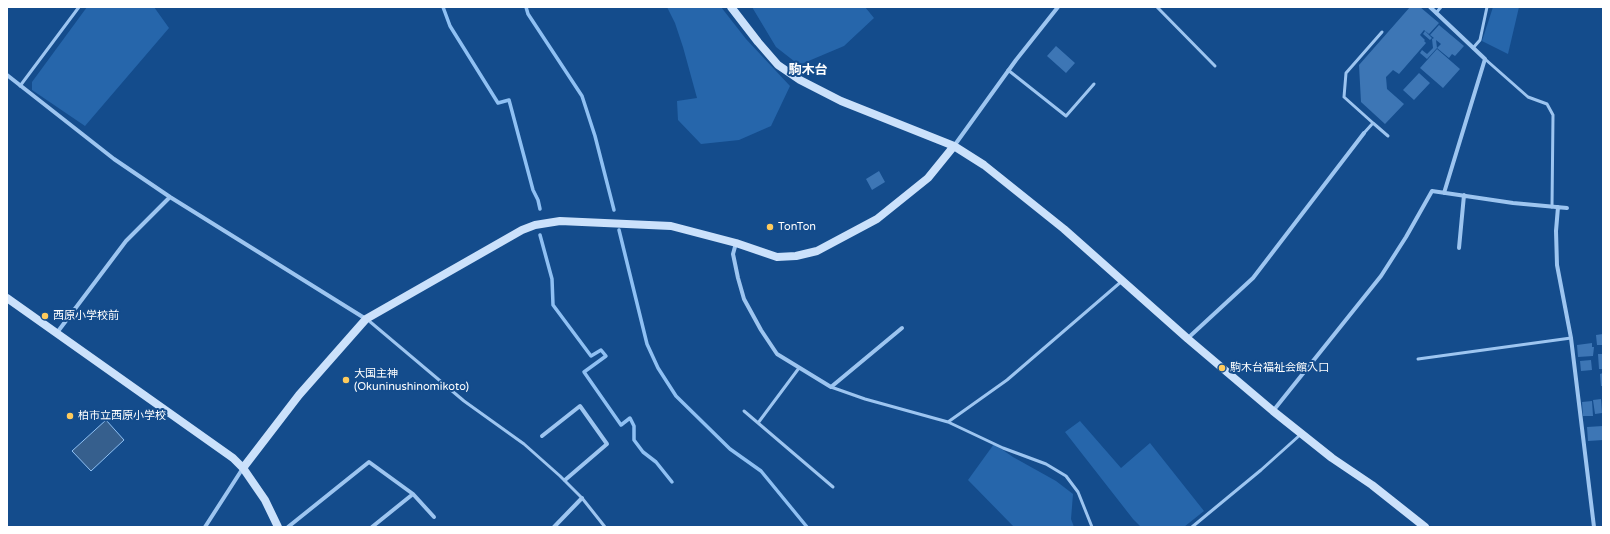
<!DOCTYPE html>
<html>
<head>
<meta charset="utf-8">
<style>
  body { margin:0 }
  #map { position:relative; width:1610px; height:534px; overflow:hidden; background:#144c8c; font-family:"Varela Round",sans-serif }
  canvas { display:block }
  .frame { position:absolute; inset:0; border:8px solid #fff; pointer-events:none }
</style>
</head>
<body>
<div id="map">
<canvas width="1610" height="534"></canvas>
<div class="frame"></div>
</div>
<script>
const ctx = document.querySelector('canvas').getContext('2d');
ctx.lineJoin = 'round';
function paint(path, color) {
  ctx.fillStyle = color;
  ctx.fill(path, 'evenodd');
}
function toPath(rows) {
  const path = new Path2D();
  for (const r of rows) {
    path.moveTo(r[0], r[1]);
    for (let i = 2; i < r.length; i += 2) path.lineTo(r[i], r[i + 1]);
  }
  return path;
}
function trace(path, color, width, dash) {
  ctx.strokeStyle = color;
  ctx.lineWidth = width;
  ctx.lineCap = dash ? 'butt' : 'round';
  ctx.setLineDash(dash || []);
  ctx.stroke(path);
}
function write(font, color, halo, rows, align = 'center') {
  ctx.font = font + ' "Varela Round","Noto Sans JP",sans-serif';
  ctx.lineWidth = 4;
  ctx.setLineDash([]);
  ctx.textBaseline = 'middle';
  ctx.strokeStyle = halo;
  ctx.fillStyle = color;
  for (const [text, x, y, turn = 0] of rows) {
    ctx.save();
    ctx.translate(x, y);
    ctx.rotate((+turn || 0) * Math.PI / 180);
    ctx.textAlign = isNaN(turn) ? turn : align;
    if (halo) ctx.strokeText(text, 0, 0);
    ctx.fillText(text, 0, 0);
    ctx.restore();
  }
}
paint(toPath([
  [87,7,154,7,169,28,85,126,32,90,32,82],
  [667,7,721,7,746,39,790,86,771,126,739,140,701,144,678,120,677,101,697,98,683,47,675,23],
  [752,7,865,7,874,18,844,46,799,65,776,47],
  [1493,7,1519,7,1508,54,1482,41],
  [1080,421,1121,468,1150,443,1204,511,1184,527,1141,527,1133,519,1065,432],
  [994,444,1013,457,1056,481,1073,494,1071,519,1074,527,1014,527,968,480]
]), '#2666ab');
const water = toPath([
  [106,420,124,440,91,471,72,451,106,420]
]);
paint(water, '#365f8d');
trace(water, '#8fc0f3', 1);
trace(toPath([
  [443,7,450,26,498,103,509,100,533,190,538,200,540,209],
  [526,7,528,14,582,96,595,136,614,210],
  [619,230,647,344,658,368,676,396,730,449,761,471,807,527],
  [540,235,552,279,553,305,591,356,601,350,606,356,584,372,621,425,630,418,634,426,634,440,643,452,656,462,672,482]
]), '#8fc0f3', 3.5);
paint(toPath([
  [1410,7,1420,7,1439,23,1429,34,1424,30,1420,35,1425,40,1424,41,1426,43,1399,74,1393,70,1386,77,1387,89,1404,104,1385,124,1361,102,1359,65],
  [1439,25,1464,46,1455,56,1452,54,1449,58,1437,48,1441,44,1436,40,1437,48,1427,59,1420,53,1422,50,1427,54,1433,48,1432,39,1434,38,1430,35],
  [1425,31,1432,38,1430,40,1423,34],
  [1056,46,1075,63,1066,73,1047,56],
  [1437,49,1460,69,1443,88,1420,68],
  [1419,73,1430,83,1414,100,1403,90],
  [879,171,885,182,872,190,866,179],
  [1603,334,1603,345,1597,345,1596,335],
  [1592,343,1592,347,1594,347,1593,356,1578,357,1577,345],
  [1598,354,1603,354,1603,369,1599,369],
  [1591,360,1592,370,1581,371,1580,361],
  [1603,373,1603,386,1601,386,1600,374],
  [1601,399,1602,413,1595,414,1593,400],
  [1592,401,1593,416,1583,416,1582,402],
  [1603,426,1603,440,1588,441,1587,427]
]), '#3d76b5');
trace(toPath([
  [1157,7,1215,66],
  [1436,13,1441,7],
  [1473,48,1480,40,1487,7],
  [1485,59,1528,97,1547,104,1553,115,1552,207],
  [1008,70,1066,116,1094,84],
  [20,86,79,7],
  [1373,123,1388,136],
  [1364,133,1373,123,1344,97,1346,73,1382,32],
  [368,320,464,401,524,444,560,476,582,498,605,527],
  [1418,359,1571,338],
  [831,387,865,399,948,422,1007,380,1122,281],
  [744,411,833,487],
  [948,422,1003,448,1046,464,1066,476,1078,492,1092,527],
  [758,423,799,368],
  [1192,527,1261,470,1300,435]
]), '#9dc5f0', 3);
trace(toPath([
  [1430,7,1485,59,1444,193],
  [7,75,114,159,170,197,366,319],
  [954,146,1016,60,1058,7],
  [1558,207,1556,231,1557,265,1571,338,1594,527],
  [736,243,733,254,738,278,744,299,761,330,777,354,831,387,902,328],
  [1459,248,1464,195],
  [56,334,126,241,170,197],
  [1188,338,1253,278,1364,133],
  [1273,411,1381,276,1406,237,1432,191,1513,203,1567,208],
  [542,436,580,406,607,444,565,480],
  [205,527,243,468],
  [288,527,369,462,413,494,434,517],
  [372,527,413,494],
  [554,527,582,498]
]), '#9dc5f0', 4);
trace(toPath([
  [731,7,758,42,778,65,800,80,841,101,954,146,984,165,1064,229,1188,339,1273,411,1332,458,1372,485,1425,527],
  [7,298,233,458,243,468,265,500,278,527],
  [243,468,299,395,366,319,522,230,535,225,560,221,671,226,736,243,777,257,796,256,817,251,877,219,928,178,954,146]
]), '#cbe1fb', 8);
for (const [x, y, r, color] of [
  [770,227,4,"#ffcb5c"],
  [45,316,4,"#ffcb5c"],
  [1222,368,4,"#ffcb5c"],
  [346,380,4,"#ffcb5c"],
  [70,416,4,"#ffcb5c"]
]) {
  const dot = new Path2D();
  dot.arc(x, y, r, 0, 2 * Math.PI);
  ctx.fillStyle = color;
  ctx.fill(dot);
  trace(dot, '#144c8c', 1.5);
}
write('11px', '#fff', '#144c8c', [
  ["TonTon",778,227],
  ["西原小学校前",53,316],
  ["駒木台福祉会館入口",1230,368],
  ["大国主神",354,374],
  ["(Okuninushinomikoto)",354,387],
  ["柏市立西原小学校",78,416]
], 'left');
write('bold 13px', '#fff', '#144c8c', [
  ["駒木台",808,71]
]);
</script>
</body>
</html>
